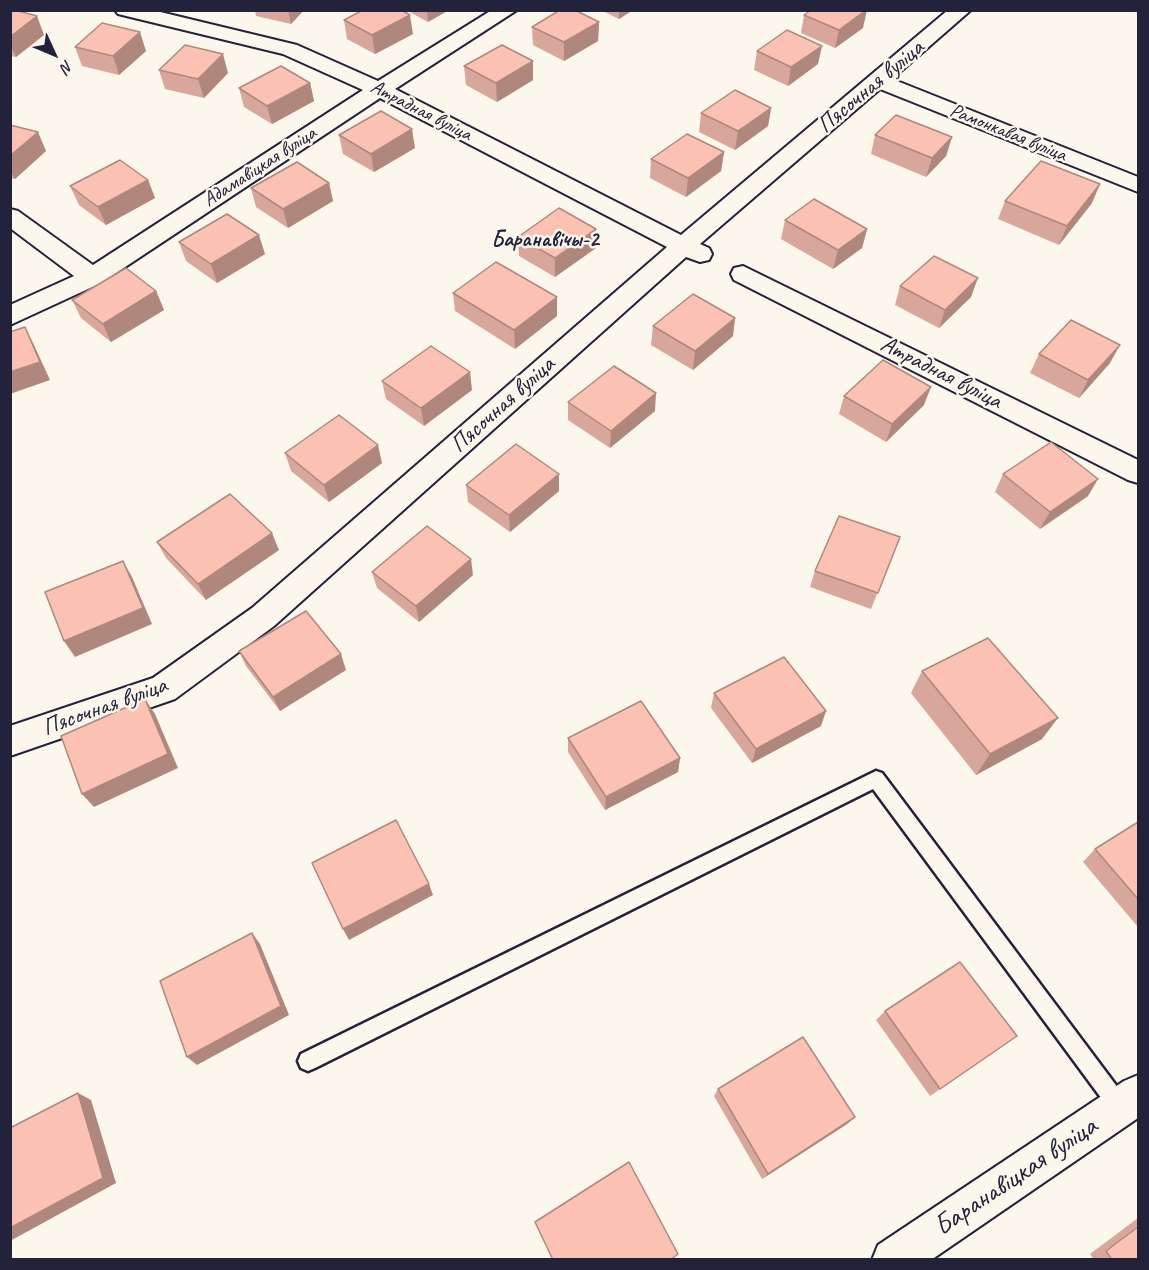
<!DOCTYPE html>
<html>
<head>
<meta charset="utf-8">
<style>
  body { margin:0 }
  #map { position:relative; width:1149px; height:1270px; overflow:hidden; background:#fbf7ec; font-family:Caveat,sans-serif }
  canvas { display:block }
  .frame { position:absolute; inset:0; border:12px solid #22223b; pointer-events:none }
  .north { position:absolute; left:24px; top:24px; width:60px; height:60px; -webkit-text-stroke:4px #fbf7ec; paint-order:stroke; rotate:134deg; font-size:16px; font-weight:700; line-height:24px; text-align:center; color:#22223b }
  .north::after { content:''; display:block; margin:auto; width:21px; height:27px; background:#22223b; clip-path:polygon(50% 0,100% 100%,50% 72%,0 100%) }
</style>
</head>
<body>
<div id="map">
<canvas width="1149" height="1270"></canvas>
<div class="frame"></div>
<div class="north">N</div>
</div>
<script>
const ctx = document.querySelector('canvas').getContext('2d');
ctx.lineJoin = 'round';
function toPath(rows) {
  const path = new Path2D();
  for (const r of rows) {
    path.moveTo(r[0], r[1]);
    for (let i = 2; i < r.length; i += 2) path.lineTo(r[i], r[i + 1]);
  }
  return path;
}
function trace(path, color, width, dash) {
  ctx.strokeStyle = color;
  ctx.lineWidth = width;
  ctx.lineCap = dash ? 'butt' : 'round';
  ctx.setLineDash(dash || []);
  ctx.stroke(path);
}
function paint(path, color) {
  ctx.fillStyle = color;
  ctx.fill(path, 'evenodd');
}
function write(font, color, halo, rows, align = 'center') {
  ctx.font = font + ' Caveat,sans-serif';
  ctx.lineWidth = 5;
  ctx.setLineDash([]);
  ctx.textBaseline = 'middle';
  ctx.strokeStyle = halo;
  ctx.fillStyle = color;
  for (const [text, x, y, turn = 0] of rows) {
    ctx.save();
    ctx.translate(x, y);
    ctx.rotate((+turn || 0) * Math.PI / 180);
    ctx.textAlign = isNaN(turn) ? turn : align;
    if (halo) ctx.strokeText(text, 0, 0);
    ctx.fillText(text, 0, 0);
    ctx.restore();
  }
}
const service = toPath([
  [876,771,882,773,1127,1100,1131,1107,1127,1114,1120,1118,1113,1114,873,789,315,1068,308,1071,301,1068,298,1061,301,1054,876,771]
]);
const minor = toPath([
  [115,10,152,10,297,45,378,81,492,10,517,10,395,89,681,235,948,10,971,10,892,79,1138,177,1138,192,880,89,700,244,709,248,712,254,709,260,700,262,686,257,274,626,175,699,10,756,10,726,153,678,252,608,667,247,380,98,101,283,10,325,10,305,74,276,10,228,10,209,18,211,93,265,363,90,283,54,118,14,115,10],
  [743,266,1138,460,1138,483,1128,480,734,280,731,274,734,268,743,266],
  [1138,1075,1138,1118,931,1260,872,1260,878,1245,1124,1081,1138,1075]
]);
trace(service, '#22223b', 5);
trace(minor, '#22223b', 4);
paint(service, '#fbf7ec');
paint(minor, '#fbf7ec');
paint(toPath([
  [10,10,44,35,16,57,10,56],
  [255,10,304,10,291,24,256,16],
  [406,10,449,10,428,22],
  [601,10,633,10,619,19],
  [804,15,863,28,835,48,801,33],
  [344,20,413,34,375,54,347,39],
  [599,22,598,41,564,61,533,45,532,27],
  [75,47,146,51,119,75,82,66],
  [757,51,818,64,788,86,754,70],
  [533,61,533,80,497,102,466,85,464,66],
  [159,70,228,73,204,98,165,89],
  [310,83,314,101,272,124,244,107,239,88],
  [771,108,768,126,735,150,699,132,701,113],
  [10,125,46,151,15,179,10,178],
  [339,135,415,148,374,172,343,154],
  [875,135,952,137,946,156,926,177,871,154],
  [724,152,721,171,686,197,650,178,651,159],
  [148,180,155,198,106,225,79,205,70,186],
  [329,183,333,201,288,228,256,207,251,188],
  [1005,201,1092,203,1059,245,998,219],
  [785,220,867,229,862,248,833,269,781,239],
  [518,237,596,248,555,277,519,256],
  [179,242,265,254,217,283,186,261],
  [900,286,971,297,939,328,895,305],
  [156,291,164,310,111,342,81,318,72,300],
  [453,293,557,316,515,349,455,311],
  [735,318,733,336,693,370,651,345,653,326],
  [1039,354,1110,363,1079,398,1030,373],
  [382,381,472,390,424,426,386,399],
  [844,396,924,405,886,442,839,414],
  [568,402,655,411,610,448,568,420],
  [285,453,382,463,329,502,291,471],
  [559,474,559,491,510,532,468,502,466,485],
  [1003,474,1088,496,1040,529,995,492],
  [900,537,871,609,810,587,815,571],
  [157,542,279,550,206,600,166,558],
  [372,572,473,575,419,622,377,588],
  [239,651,346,670,280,711,246,666],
  [922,671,1042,739,976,775,911,693],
  [714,693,821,726,752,763,711,708],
  [568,738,680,758,678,772,605,810,568,752],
  [1138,822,1138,927,1083,862,1095,849],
  [885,1011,1017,1036,930,1096,876,1020],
  [718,1089,847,1124,762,1179,714,1096],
  [1138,1218,1138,1260,1094,1260,1090,1254]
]), '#d8a69a');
paint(toPath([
  [288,10,304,10,291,24],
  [427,10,449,10,428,22],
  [619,10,633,10,619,19],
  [866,10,867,10,863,28,835,48,839,30],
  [410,15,413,34,375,54,372,35],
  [37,16,44,35,16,57,10,44,10,37],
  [599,22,598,41,564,61,564,42],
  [140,32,146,51,119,75,113,56],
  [822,46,818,64,788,86,791,67],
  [223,54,228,73,204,98,198,79],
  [533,61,533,80,497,102,496,83],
  [310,83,314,101,272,124,267,106],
  [771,108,768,126,735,150,738,131],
  [412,129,415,148,374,172,371,154],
  [38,132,46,151,15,179,10,170,10,156],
  [952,137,946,156,926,177,932,158],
  [724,152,721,171,686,197,688,178],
  [148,180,155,198,106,225,98,207],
  [329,183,333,201,288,228,283,209],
  [1100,184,1092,203,1059,245,1067,226],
  [596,229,596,248,555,277,555,258],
  [867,229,862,248,833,269,838,250],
  [259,235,265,254,217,283,211,264],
  [978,278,971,297,939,328,945,310],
  [156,291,164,310,111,342,103,324],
  [557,297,557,316,515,349,514,330],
  [735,318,733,336,693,370,695,351],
  [25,327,34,345,50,380,10,394,10,372],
  [1120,345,1110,363,1079,398,1088,380],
  [470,372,472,390,424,426,421,408],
  [931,387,924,405,886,442,892,424],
  [656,393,655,411,610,448,611,431],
  [378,445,382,463,329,502,324,485],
  [559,474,559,491,510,532,509,515],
  [1098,479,1088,496,1040,529,1050,512],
  [272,533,279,550,206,600,198,584],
  [471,559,473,575,419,622,416,606],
  [123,561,132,577,152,624,75,657,64,641],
  [341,654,346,670,280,711,273,697],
  [145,699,155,714,178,768,94,807,82,794],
  [826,711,821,726,752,763,756,749],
  [1058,718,1042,739,976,775,990,754],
  [680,758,678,772,605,810,606,797],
  [429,884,433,895,349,940,343,929],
  [252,933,260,944,289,1015,197,1065,187,1057],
  [78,1093,91,1100,116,1183,10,1241,10,1228],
  [855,1117,847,1124,762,1179,768,1174]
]), '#b0877d');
const building = toPath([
  [10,10,15,10,37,16,10,37,10,10],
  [363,10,401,10,410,15,372,35,344,20,363,10],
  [560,10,575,10,599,22,564,42,532,27,560,10],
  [811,10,866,10,839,30,804,15,811,10],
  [102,23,140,32,113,56,75,47,102,23],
  [787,30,822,46,791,67,757,51,787,30],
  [185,45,223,54,198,79,159,70,185,45],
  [502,45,533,61,496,83,464,66,502,45],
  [281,66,310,83,267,106,239,88,281,66],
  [735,90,771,108,738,131,701,113,735,90],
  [381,111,412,129,371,154,339,135,381,111],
  [896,115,952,137,932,158,875,135,896,115],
  [10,125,38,132,10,156,10,125],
  [687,134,724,152,688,178,651,159,687,134],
  [120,160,148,180,98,207,70,186,120,160],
  [1041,161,1100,184,1067,226,1005,201,1041,161],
  [297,162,329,183,283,209,251,188,297,162],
  [814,199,867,229,838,250,785,220,814,199],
  [559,208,596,229,555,258,518,237,559,208],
  [227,214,259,235,211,264,179,242,227,214],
  [934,256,978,278,945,310,900,286,934,256],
  [496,262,557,297,514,330,453,293,496,262],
  [126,268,156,291,103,324,72,300,126,268],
  [693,294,735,318,695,351,653,326,693,294],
  [1071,320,1120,345,1088,380,1039,354,1071,320],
  [25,327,40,362,10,372,10,332,25,327],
  [431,346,470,372,421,408,382,381,431,346],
  [883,360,931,387,892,424,844,396,883,360],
  [614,366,656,393,611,431,568,402,614,366],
  [339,415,378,445,324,485,285,453,339,415],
  [1051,442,1098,479,1050,512,1003,474,1051,442],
  [516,444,559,474,509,515,466,485,516,444],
  [230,494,272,533,198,584,157,542,230,494],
  [839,516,900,537,878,593,815,571,839,516],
  [427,526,471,559,416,606,372,572,427,526],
  [123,561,143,608,64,641,45,592,123,561],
  [306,611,341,654,273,697,239,651,306,611],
  [988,638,1058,718,990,754,922,671,988,638],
  [784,657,826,711,756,749,714,693,784,657],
  [145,699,168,754,82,794,61,736,145,699],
  [641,701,680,758,606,797,568,738,641,701],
  [396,820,429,884,343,929,312,863,396,820],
  [1138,822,1138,899,1095,849,1138,822],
  [252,933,281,1006,187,1057,160,981,252,933],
  [960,962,1017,1036,940,1089,885,1011,960,962],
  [803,1037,855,1117,768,1174,718,1089,803,1037],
  [78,1093,103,1178,10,1228,10,1128,78,1093],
  [629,1162,678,1254,670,1260,553,1260,535,1222,629,1162],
  [1138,1227,1138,1260,1112,1260,1106,1251,1138,1227]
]);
paint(building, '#fbc1b3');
trace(building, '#b0877d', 1.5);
write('20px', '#22223b', '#fbf7ec', [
  ["Атрадная вуліца",421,111,27],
  ["Рамонкавая вуліца",1008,133,22],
  ["Адамавіцкая вуліца",260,167,-33]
]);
write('bold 22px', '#22223b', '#fbf7ec', [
  ["Баранавічы-2",545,240]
]);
write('24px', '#22223b', '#fbf7ec', [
  ["Пясочная вуліца",871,87,-40],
  ["Атрадная вуліца",941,373,27],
  ["Пясочная вуліца",503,405,-42],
  ["Пясочная вуліца",105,707,-20]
]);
write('28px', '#22223b', '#fbf7ec', [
  ["Баранавіцкая вуліца",1016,1177,-34]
]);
</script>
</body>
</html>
